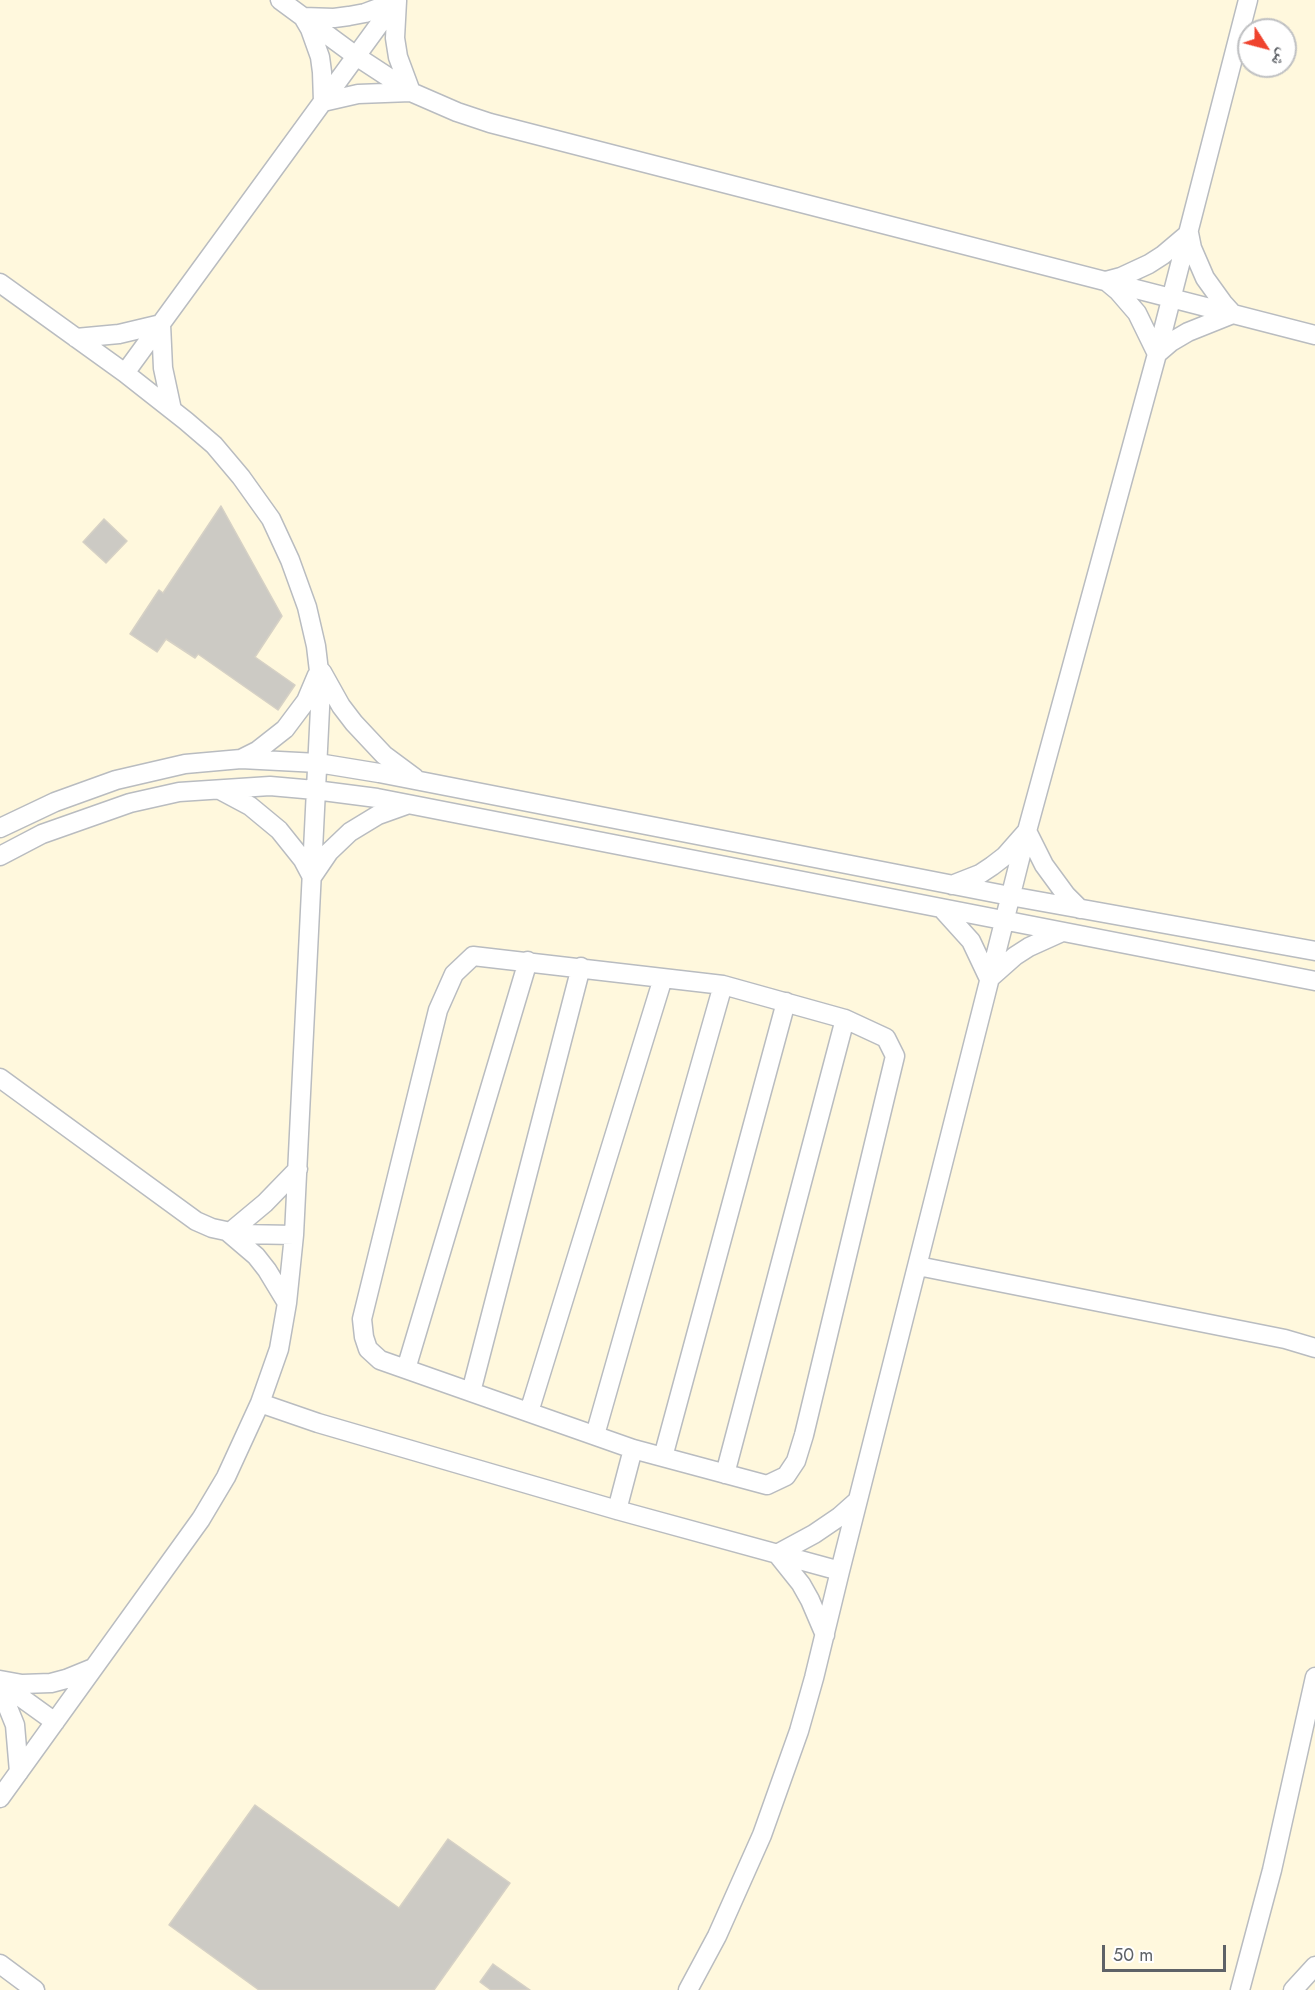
<!DOCTYPE html>
<html>
<head>
<meta charset="utf-8">
<style>
  body { margin:0 }
  #map { position:relative; width:1315px; height:1990px; overflow:hidden; background:#f1efe7; font-family:Jost,"Noto Naskh Arabic",sans-serif }
  canvas { display:block }
  .north { position:absolute; left:1237px; top:18px; width:60px; height:60px; box-sizing:border-box; background:#fff; border:2px solid #bfc0c2; border-radius:50%; rotate:126deg; font-size:16px; font-weight:700; line-height:24px; text-align:center; color:#5e6267 }
  .north::after { content:''; display:block; margin:auto; width:21px; height:27px; background:#ef432e; clip-path:polygon(50% 0,100% 100%,50% 72%,0 100%) }
  .scale { position:absolute; left:1102px; top:1945px; width:124px; height:27px; box-sizing:border-box; border:3px solid #5e6267; border-top:0; padding-left:8px; font-size:18px; line-height:21px; white-space:nowrap; color:#5e6267; -webkit-text-stroke:4px #fff; paint-order:stroke }
</style>
</head>
<body>
<div id="map">
<canvas width="1315" height="1990"></canvas>
<div class="north">ش</div>
<div class="scale">50 m</div>
</div>
<script>
const ctx = document.querySelector('canvas').getContext('2d');
ctx.lineJoin = 'round';
function paint(path, color) {
  ctx.fillStyle = color;
  ctx.fill(path, 'evenodd');
}
function toPath(rows) {
  const path = new Path2D();
  for (const r of rows) {
    path.moveTo(r[0], r[1]);
    for (let i = 2; i < r.length; i += 2) path.lineTo(r[i], r[i + 1]);
  }
  return path;
}
function trace(path, color, width, dash) {
  ctx.strokeStyle = color;
  ctx.lineWidth = width;
  ctx.lineCap = dash ? 'butt' : 'round';
  ctx.setLineDash(dash || []);
  ctx.stroke(path);
}
paint(toPath([
  [0,0,1315,0,1315,1990,0,1990],
  [1249,30,1285,30,1285,66,1249,66]
]), '#fff8dd');
const building = toPath([
  [221,506,282,616,255,657,295,685,278,710,198,654,195,658,166,639,157,652,130,634,159,590,163,593,221,506],
  [104,519,127,541,106,563,83,542,104,519],
  [255,1805,399,1908,448,1839,510,1883,434,1990,259,1990,169,1925,255,1805],
  [493,1964,530,1990,491,1990,480,1982,493,1964]
]);
paint(building, '#cccac4');
trace(building, '#d6d1c5', 1.5);
const minor = toPath([
  [280,0,356,56,411,92,457,112,490,123,1315,335],
  [397,1,395,38,398,57,411,92,358,94,323,102,322,72,320,57,310,29,303,17,334,18,349,16,365,13,397,1],
  [1189,233,1192,248,1205,278,1223,303,1233,314,1188,332,1171,342,1157,354,1137,313,1118,291,1106,281,1121,277,1149,264,1163,255,1189,233],
  [0,283,125,373,186,421,214,445,241,477,271,519,290,560,307,607,316,646,321,688,294,1235,287,1303,279,1349,260,1403,226,1477,201,1519,0,1798],
  [76,338,119,334,161,324,163,368,172,410],
  [125,373,397,0],
  [322,672,341,706,354,723,384,755,415,778],
  [241,759,257,751,285,729,306,701,317,675],
  [220,790,250,806,279,830,303,860,312,877,329,852,350,832,378,815,406,805],
  [0,828,55,802,116,780,185,764,241,759,318,763,379,773,1010,896,1315,951],
  [0,856,42,834,130,803,179,792,270,786,315,790,377,798,1315,981],
  [952,885,980,874,992,866,1005,856,1027,831,1044,865,1066,895,1080,909],
  [943,910,971,941,989,979,1015,956,1029,947,1060,933],
  [473,956,723,985,845,1019,886,1038,895,1056,804,1435,796,1461,786,1476,767,1485,633,1449,380,1360,368,1349,364,1337,362,1319,438,1010,454,974,473,956],
  [0,1078,196,1221,212,1228,240,1234,294,1235],
  [918,1266,1285,1339,1315,1348],
  [287,1303,267,1270,256,1256,229,1233,265,1203,298,1169],
  [406,1369,528,961],
  [471,1392,581,967],
  [260,1403,318,1423,617,1510,840,1571],
  [529,1412,663,978],
  [595,1435,723,985],
  [663,1457,786,1002],
  [725,1474,845,1019],
  [617,1510,633,1449],
  [825,1635,810,1600,801,1584,777,1554,814,1534,839,1517,857,1501],
  [0,1680,22,1684,51,1683,66,1679,93,1668],
  [1,1683,55,1722],
  [0,1688,15,1725,19,1772],
  [0,1964,35,1990],
  [688,1990,717,1936,762,1835,799,1731,814,1678,840,1571,1027,831,1157,354,1248,0],
  [1240,1990,1272,1870,1315,1677],
  [1293,1990,1315,1966]
]);
trace(minor, '#b9bcc0', 21);
trace(minor, '#fff', 18);
</script>
</body>
</html>
